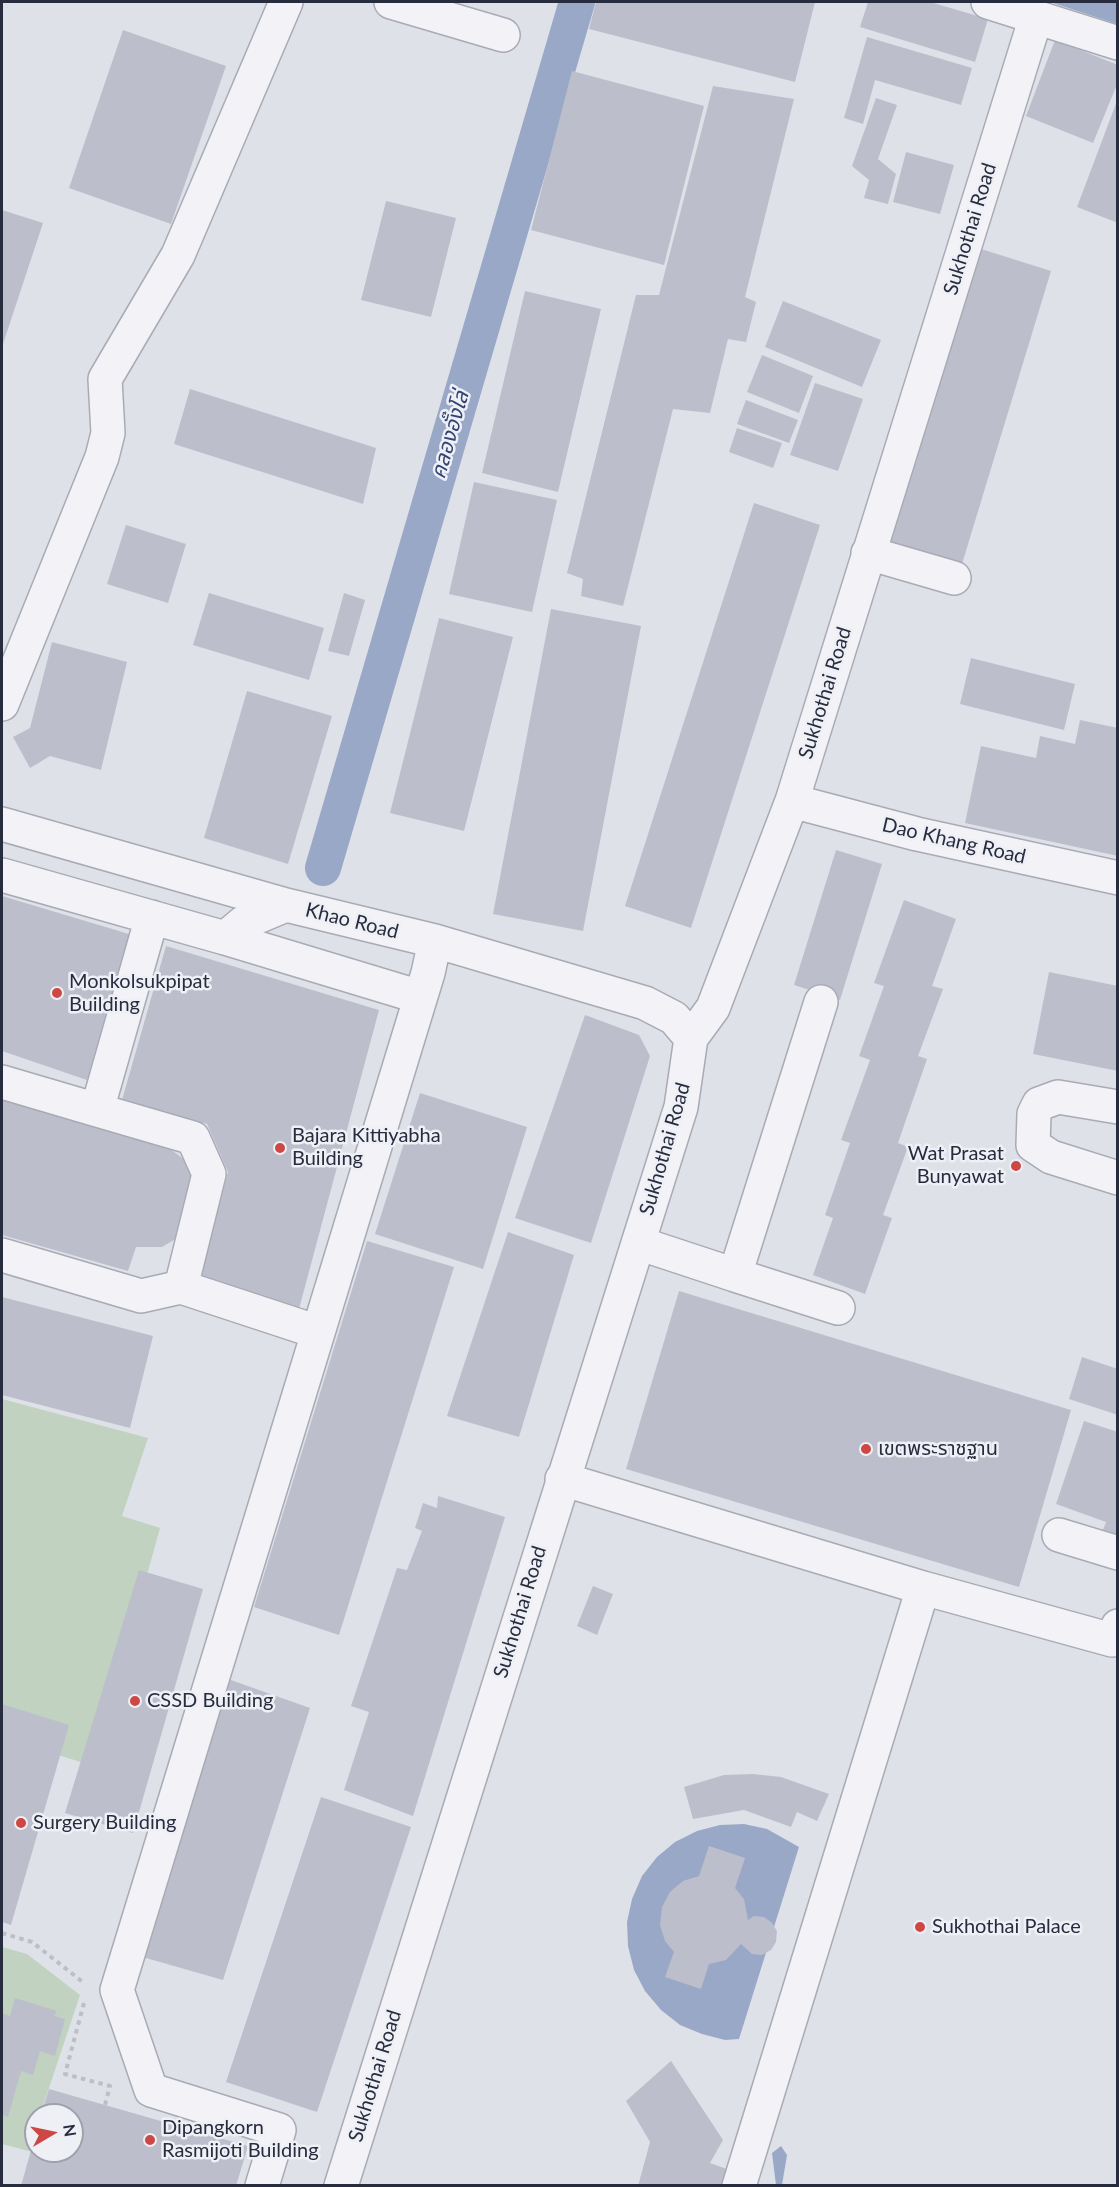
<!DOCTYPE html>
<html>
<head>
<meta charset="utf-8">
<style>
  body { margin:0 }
  #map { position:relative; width:1119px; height:2187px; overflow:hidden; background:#dfe1e8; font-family:Lato,sans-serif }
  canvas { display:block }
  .frame { position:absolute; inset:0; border:3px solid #282c3f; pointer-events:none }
  .north { position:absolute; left:24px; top:2103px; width:60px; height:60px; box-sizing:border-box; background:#eef0f6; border:2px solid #9fa2ad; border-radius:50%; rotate:81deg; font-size:16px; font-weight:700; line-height:24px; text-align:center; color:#282c3f }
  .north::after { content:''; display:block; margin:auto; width:21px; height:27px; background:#cd4844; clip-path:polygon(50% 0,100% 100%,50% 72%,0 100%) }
</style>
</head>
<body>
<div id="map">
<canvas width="1119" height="2187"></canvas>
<div class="frame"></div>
<div class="north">N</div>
</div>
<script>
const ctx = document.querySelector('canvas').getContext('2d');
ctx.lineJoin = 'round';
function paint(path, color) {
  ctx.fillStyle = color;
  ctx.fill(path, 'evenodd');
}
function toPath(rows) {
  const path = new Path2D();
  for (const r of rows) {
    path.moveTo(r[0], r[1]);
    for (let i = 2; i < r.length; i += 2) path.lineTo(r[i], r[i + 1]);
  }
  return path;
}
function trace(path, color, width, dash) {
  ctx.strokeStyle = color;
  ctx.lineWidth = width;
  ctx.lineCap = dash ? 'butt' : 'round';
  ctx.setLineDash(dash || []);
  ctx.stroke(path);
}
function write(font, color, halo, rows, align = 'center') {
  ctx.font = font + ' Lato,"Noto Sans Thai",sans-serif';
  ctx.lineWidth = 5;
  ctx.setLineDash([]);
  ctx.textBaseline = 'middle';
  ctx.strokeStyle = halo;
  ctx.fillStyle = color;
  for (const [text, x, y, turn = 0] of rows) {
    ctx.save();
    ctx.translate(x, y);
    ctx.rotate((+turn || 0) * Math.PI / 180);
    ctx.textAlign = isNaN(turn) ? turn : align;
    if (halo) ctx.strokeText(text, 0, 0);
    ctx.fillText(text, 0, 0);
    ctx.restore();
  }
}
paint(toPath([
  [2,1399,148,1438,122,1516,160,1528,94,1766,2,1738],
  [2,1947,27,1954,80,1995,40,2115,36,2115,36,2128,29,2151,2,2144]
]), '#c1d2c0');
paint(toPath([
  [1050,2,1117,2,1117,24],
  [744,1824,767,1829,799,1847,739,2039,725,2040,702,2034,680,2025,661,2010,645,1991,634,1970,628,1946,627,1922,632,1899,642,1876,657,1857,675,1842,697,1831,720,1825],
  [781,2146,787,2155,782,2185,776,2185,772,2153]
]), '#9aa8c8');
trace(toPath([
  [323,868,577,2]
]), '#9aa8c8', 36);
paint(toPath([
  [596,2,815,2,795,82,589,29],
  [868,2,930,2,988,19,975,62,860,27],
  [123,30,226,66,171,224,69,188],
  [867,37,972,68,961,105,875,80,863,124,844,118],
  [1055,40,1118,65,1118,82,1093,143,1026,116],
  [572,71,704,106,664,265,531,230],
  [713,86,794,99,745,297,756,302,746,342,728,339,710,413,673,409,623,606,581,596,583,579,567,573,636,295,659,295],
  [876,98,897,105,878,159,896,174,888,204,864,198,869,180,852,166],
  [1117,101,1118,101,1118,223,1077,207],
  [906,152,954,165,940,214,893,202],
  [386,201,456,218,431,317,361,300],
  [2,210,43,223,2,347],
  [978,248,1051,271,962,564,889,541],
  [525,291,601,309,558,492,482,473],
  [783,301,881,340,862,387,765,347],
  [762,355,813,376,799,413,747,392],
  [815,383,863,399,838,471,790,455],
  [190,389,376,448,363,504,174,444],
  [746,400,798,420,789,443,737,424],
  [737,428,782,443,773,468,729,452],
  [474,482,557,500,532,612,449,594],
  [754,503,820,525,691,928,625,906],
  [126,525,186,544,168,603,107,584],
  [209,593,324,628,309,680,193,645],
  [344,593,365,600,349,656,328,651],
  [551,609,641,626,583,931,493,914],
  [439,618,513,637,464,831,390,813],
  [52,642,127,662,101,770,50,756,30,768,13,737,30,728],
  [971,658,1075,684,1064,730,960,704],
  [247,691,332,716,288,864,204,838],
  [1080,720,1118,728,1118,856,965,823,981,746,1036,758,1040,736,1075,744],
  [836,850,882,864,840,1000,794,985],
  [2,896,129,934,87,1080,2,1051],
  [904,900,956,919,932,986,943,989,918,1056,927,1059,898,1143,908,1147,883,1215,892,1218,865,1294,813,1275,833,1218,825,1215,850,1143,841,1140,870,1060,859,1056,884,986,874,983],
  [166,946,379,1010,299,1309,199,1279,228,1172,207,1124,122,1100],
  [1049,972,1118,986,1118,1071,1033,1054],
  [585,1015,639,1035,650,1056,591,1243,515,1218],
  [2,1087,166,1135,163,1148,170,1149,181,1157,192,1169,198,1185,184,1234,162,1247,136,1247,128,1271,2,1235],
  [420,1093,527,1127,483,1269,375,1234],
  [508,1232,574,1255,519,1437,447,1416],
  [367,1241,454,1267,339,1635,254,1607],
  [679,1291,1071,1410,1019,1587,626,1469],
  [2,1297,153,1336,130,1428,2,1395],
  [1082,1357,1118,1369,1118,1415,1069,1399],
  [1084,1421,1118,1432,1118,1535,1103,1530,1106,1522,1056,1504],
  [438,1496,505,1517,413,1816,344,1790,369,1712,351,1706,397,1568,407,1570,422,1531,415,1528,423,1503,437,1508],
  [139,1570,203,1589,133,1833,65,1813],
  [593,1586,613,1594,597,1635,577,1626],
  [228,1679,310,1708,223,1980,139,1956],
  [2,1704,69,1725,11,1925,2,1922],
  [753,1774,781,1777,829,1794,817,1821,797,1812,791,1827,744,1810,693,1819,684,1787,724,1775],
  [321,1797,411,1827,317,2112,226,2082],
  [709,1846,745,1858,735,1888,744,1899,748,1920,754,1916,764,1917,772,1923,777,1931,776,1942,771,1950,762,1955,752,1954,741,1944,726,1960,709,1964,701,1989,665,1977,674,1952,665,1941,660,1925,662,1907,670,1892,683,1881,699,1876],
  [15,1998,57,2011,54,2016,65,2019,55,2056,40,2051,33,2075,21,2071,8,2117,2,2115,2,2013,10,2016],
  [671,2061,723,2140,710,2163,732,2171,727,2186,638,2186,650,2142,626,2101],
  [49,2089,248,2146,236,2186,21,2186,35,2136,36,2151,72,2151,72,2115,41,2115]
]), '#bcbfcb');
const minor = toPath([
  [391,2,503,35],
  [988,2,1118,43],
  [868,553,954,578],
  [2,704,102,457,108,433,105,379,178,255,286,2],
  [792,801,917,834,1118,878],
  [2,824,286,905,435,941,645,1003,674,1018,691,1038],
  [2,875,225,938,243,923,286,905],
  [225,938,420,997],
  [2,1082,97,1110,152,917],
  [1118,1107,1058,1097,1039,1104,1034,1114,1033,1145,1051,1157,1118,1178],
  [97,1110,193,1138,209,1174,181,1287,318,1332],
  [638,1243,735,1275,821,1002],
  [2,1255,141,1296,181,1287],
  [735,1275,838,1308],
  [562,1479,923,1588,1112,1640,1118,1626],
  [1059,1535,1118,1553],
  [262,2186,279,2130,151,2090,117,1990,428,973,435,941],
  [341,2186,681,1107,691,1038,713,1008,792,801,1036,17],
  [739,2186,923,1588]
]);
trace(minor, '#a8abb5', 36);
trace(toPath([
  [2,1933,32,1942,84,1983],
  [84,2003,65,2074,110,2086,105,2105]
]), '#bdbfc7', 4, [4.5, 4.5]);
trace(minor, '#f2f2f7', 33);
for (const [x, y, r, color] of [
  [57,993,6,"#cd4844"],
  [280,1148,6,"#cd4844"],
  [1016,1166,6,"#cd4844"],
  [866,1449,6,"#cd4844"],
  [135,1701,6,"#cd4844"],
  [21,1823,6,"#cd4844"],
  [920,1927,6,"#cd4844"],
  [150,2140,6,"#cd4844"]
]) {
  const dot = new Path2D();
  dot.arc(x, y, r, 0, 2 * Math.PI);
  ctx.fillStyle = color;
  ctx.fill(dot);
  trace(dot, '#eef0f6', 2);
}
write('20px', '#282c3f', '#eef0f6', [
  ["Sukhothai Road",970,229,-73],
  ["Sukhothai Road",825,693,-73],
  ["Dao Khang Road",954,841,13],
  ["Khao Road",352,921,14],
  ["Sukhothai Road",665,1149,-74],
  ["Sukhothai Road",520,1612,-73],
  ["Sukhothai Road",375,2076,-73]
]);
write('20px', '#282c3f', '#eef0f6', [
  ["Monkolsukpipat",69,982],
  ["Building",69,1005],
  ["Bajara Kittiyabha",292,1136],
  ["Building",292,1159],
  ["Wat Prasat",1004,1154,"right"],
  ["Bunyawat",1004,1177,"right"],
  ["เขตพระราชฐาน",878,1449],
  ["CSSD Building",147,1701],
  ["Surgery Building",33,1823],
  ["Sukhothai Palace",932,1927],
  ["Dipangkorn",162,2128],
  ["Rasmijoti Building",162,2151]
], 'left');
write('italic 21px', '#324473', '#eef0f6', [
  ["คลองอั๊งโล่",450,435,-74]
]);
</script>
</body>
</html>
